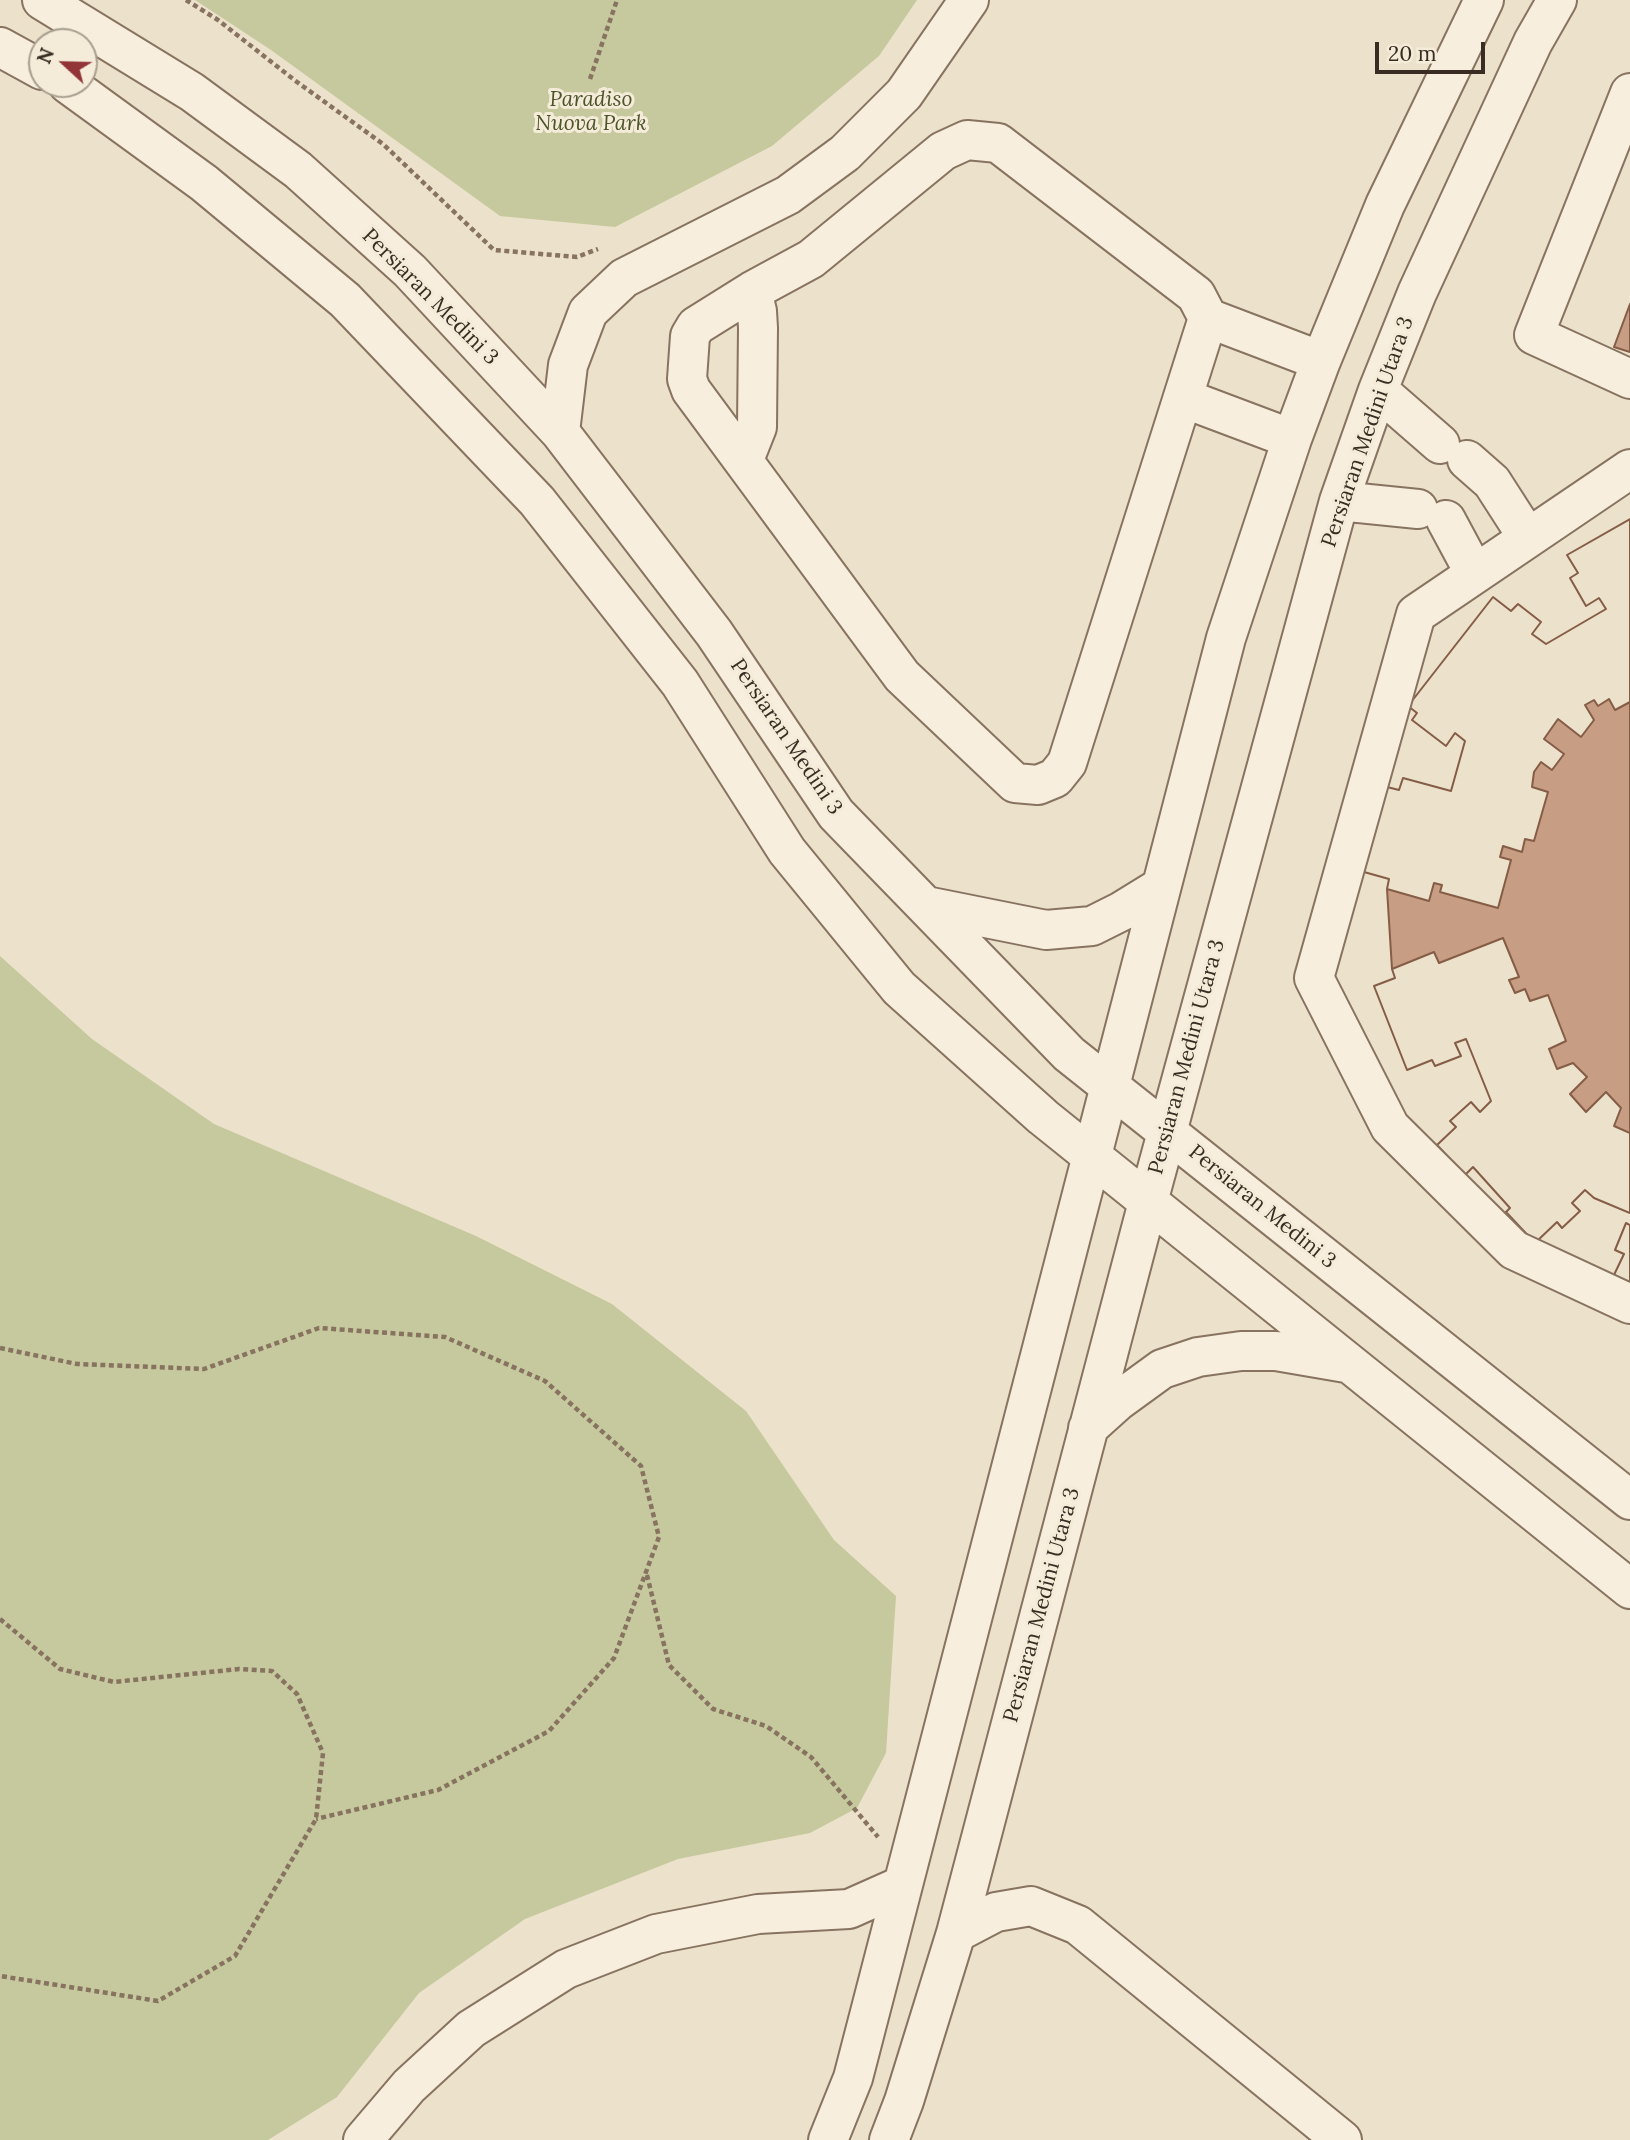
<!DOCTYPE html>
<html>
<head>
<meta charset="utf-8">
<style>
  body { margin:0 }
  #map { position:relative; width:1630px; height:2140px; overflow:hidden; background:#ece1ca; font-family:Lora,serif }
  canvas { display:block }
  .north { position:absolute; left:28px; top:28px; width:70px; height:70px; box-sizing:border-box; background:#f4ebd9; border:2px solid #a99f90; border-radius:50%; rotate:292deg; font-size:19px; font-weight:700; line-height:28px; text-align:center; color:#392c22 }
  .north::after { content:''; display:block; margin:auto; width:24px; height:32px; background:#923438; clip-path:polygon(50% 0,100% 100%,50% 72%,0 100%) }
  .scale { position:absolute; left:1375px; top:42px; width:110px; height:32px; box-sizing:border-box; border:4px solid #392c22; border-top:0; padding-left:9px; font-size:21px; line-height:24px; white-space:nowrap; color:#392c22; -webkit-text-stroke:5px #f4ebd9; paint-order:stroke }
</style>
</head>
<body>
<div id="map">
<canvas width="1630" height="2140"></canvas>
<div class="north">N</div>
<div class="scale">20 m</div>
</div>
<script>
const ctx = document.querySelector('canvas').getContext('2d');
ctx.lineJoin = 'round';
function paint(path, color) {
  ctx.fillStyle = color;
  ctx.fill(path, 'evenodd');
}
function toPath(rows) {
  const path = new Path2D();
  for (const r of rows) {
    path.moveTo(r[0], r[1]);
    for (let i = 2; i < r.length; i += 2) path.lineTo(r[i], r[i + 1]);
  }
  return path;
}
function trace(path, color, width, dash) {
  ctx.strokeStyle = color;
  ctx.lineWidth = width;
  ctx.lineCap = dash ? 'butt' : 'round';
  ctx.setLineDash(dash || []);
  ctx.stroke(path);
}
function write(font, color, halo, rows, align = 'center') {
  ctx.font = font + ' Lora,serif';
  ctx.lineWidth = 6;
  ctx.setLineDash([]);
  ctx.textBaseline = 'middle';
  ctx.strokeStyle = halo;
  ctx.fillStyle = color;
  for (const [text, x, y, turn = 0] of rows) {
    ctx.save();
    ctx.translate(x, y);
    ctx.rotate((+turn || 0) * Math.PI / 180);
    ctx.textAlign = isNaN(turn) ? turn : align;
    if (halo) ctx.strokeText(text, 0, 0);
    ctx.fillText(text, 0, 0);
    ctx.restore();
  }
}
paint(toPath([
  [195,0,917,0,879,56,772,146,615,227,500,216,271,50],
  [0,956,92,1039,214,1124,476,1236,612,1304,746,1411,834,1540,896,1596,886,1753,857,1808,810,1833,678,1859,525,1919,419,1993,337,2097,268,2140,0,2140]
]), '#c6c99e');
const building = toPath([
  [1630,304,1630,352,1614,347,1630,304],
  [1630,519,1630,1213,1594,1198,1585,1190,1572,1203,1580,1211,1562,1228,1557,1222,1535,1243,1506,1212,1510,1208,1473,1167,1465,1175,1437,1145,1456,1127,1450,1121,1471,1102,1480,1112,1491,1101,1466,1039,1455,1043,1461,1056,1435,1066,1432,1060,1407,1070,1374,986,1395,978,1392,969,1387,889,1389,879,1364,872,1387,787,1399,790,1403,778,1451,791,1465,741,1455,733,1446,746,1412,720,1417,713,1408,706,1493,597,1511,611,1518,604,1541,622,1532,634,1546,644,1606,609,1599,598,1586,606,1570,578,1578,573,1567,555,1630,519],
  [1630,519,1630,702,1615,710,1609,699,1598,706,1594,700,1585,705,1594,720,1581,737,1558,719,1544,739,1564,754,1552,770,1541,762,1534,772,1532,787,1548,792,1534,841,1525,839,1522,852,1503,846,1500,857,1511,860,1498,908,1440,892,1442,885,1434,883,1429,901,1387,889,1389,879,1364,872,1387,787,1399,790,1403,778,1451,791,1465,741,1455,733,1446,746,1412,720,1417,713,1408,706,1493,597,1511,611,1518,604,1541,622,1532,634,1546,644,1606,609,1599,598,1586,606,1570,578,1578,573,1567,555,1630,519],
  [1503,938,1519,977,1509,980,1515,993,1525,989,1530,1001,1548,995,1566,1041,1549,1049,1557,1069,1573,1063,1587,1077,1570,1094,1586,1112,1606,1092,1621,1108,1614,1126,1630,1133,1630,1213,1594,1198,1585,1190,1572,1203,1580,1211,1562,1228,1557,1222,1535,1243,1506,1212,1510,1208,1473,1167,1465,1175,1437,1145,1456,1127,1450,1121,1471,1102,1480,1112,1491,1101,1466,1039,1455,1043,1461,1056,1435,1066,1432,1060,1407,1070,1374,986,1395,978,1392,969,1434,952,1439,963,1503,938],
  [1626,1223,1630,1225,1630,1284,1613,1277,1624,1254,1615,1250,1626,1223],
  [1626,1223,1630,1225,1630,1284,1613,1277,1624,1254,1615,1250,1626,1223]
]);
paint(building, '#c79d83');
trace(building, '#855d47', 2);
const minor = toPath([
  [42,0,192,92,298,170,410,271,560,432,714,633,836,814,1069,1054,1630,1500],
  [0,47,42,70],
  [68,84,204,183,345,300,537,501,680,683,787,851,899,988,1043,1117,1630,1589],
  [1630,93,1534,335,1630,379],
  [1208,318,1067,763,1055,778,1038,785,1015,783,902,676,691,390,687,379,690,336,696,326,752,291,811,259,943,151,967,140,998,143,1196,295,1208,318,1321,361],
  [1378,390,1440,444],
  [1183,398,1292,439],
  [560,432,568,365,588,312,624,278,788,195,845,153,904,94,969,0],
  [744,460,757,427,758,328,757,311,752,291],
  [1467,460,1492,482,1528,538],
  [1630,469,1416,614,1314,978,1390,1127,1514,1250,1630,1304],
  [1339,501,1418,509],
  [1446,520,1475,574],
  [926,906,1046,930,1092,926,1122,911,1161,887],
  [1088,1428,1118,1401,1162,1369,1198,1357,1241,1351,1276,1351,1346,1363],
  [956,1933,996,1912,1031,1906,1078,1925,1342,2140],
  [363,2140,409,2086,471,2029,566,1969,656,1934,758,1914,849,1909,903,1885],
  [828,2140,853,2078,1226,638,1292,439,1321,361,1385,205,1484,0],
  [889,2140,904,2101,956,1933,1148,1202,1339,501,1378,390,1417,293,1533,42,1557,0]
]);
trace(minor, '#877360', 42);
trace(toPath([
  [186,0,218,20,297,82,383,144,494,250,577,257,598,249],
  [590,79,617,0],
  [0,1348,77,1364,204,1369,319,1328,445,1337,545,1381,641,1466,659,1537,614,1658,549,1731,438,1790,316,1819],
  [647,1575,669,1665,713,1709,766,1726,811,1757,878,1837],
  [0,1619,60,1669,114,1682,239,1669,272,1671,297,1694,323,1753,316,1819,235,1956,158,2001,0,1976]
]), '#877360', 4.5, [5, 3.5]);
trace(minor, '#f7eedd', 38);
write('italic 21px', '#4b542a', '#f4ebd9', [
  ["Paradiso",591,100],
  ["Nuova Park",591,124]
]);
write('21px', '#392c22', '#f4ebd9', [
  ["Persiaran Medini 3",430,297,45],
  ["Persiaran Medini Utara 3",1368,432,-71],
  ["Persiaran Medini 3",786,737,56],
  ["Persiaran Medini Utara 3",1187,1057,-75],
  ["Persiaran Medini 3",1262,1207,39],
  ["Persiaran Medini Utara 3",1042,1605,-75]
]);
</script>
</body>
</html>
